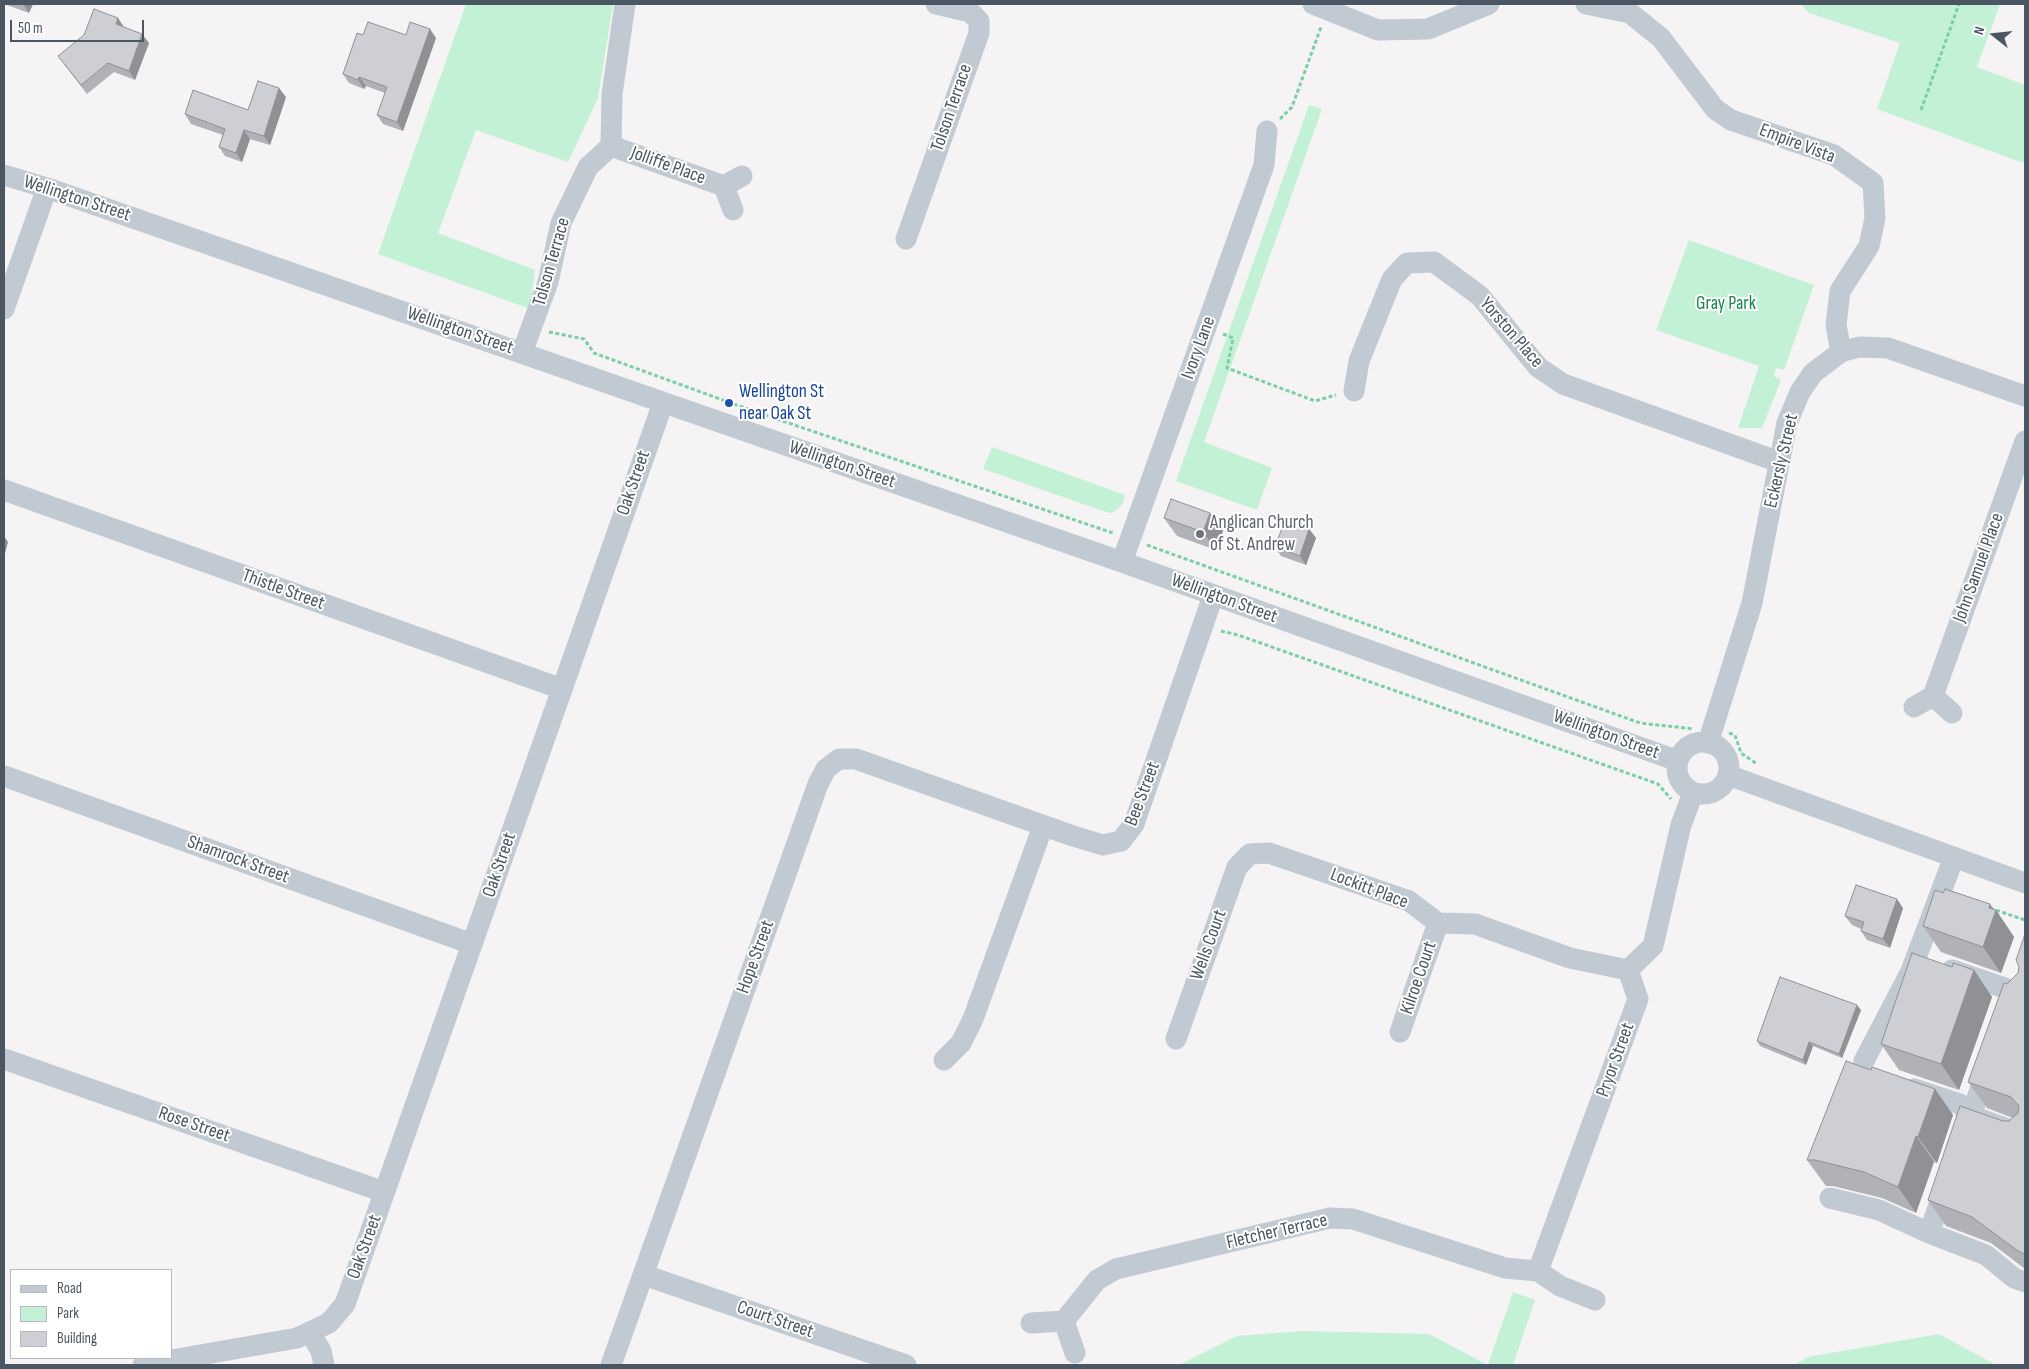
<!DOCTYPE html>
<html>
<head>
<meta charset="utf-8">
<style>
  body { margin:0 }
  #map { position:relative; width:2029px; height:1369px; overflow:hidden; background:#f5f3f3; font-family:"Sofia Sans Condensed",sans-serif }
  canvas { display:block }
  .frame { position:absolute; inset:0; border:5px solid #4a5661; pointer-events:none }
  .legend { position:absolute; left:10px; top:1269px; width:162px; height:90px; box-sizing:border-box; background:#fff; border:1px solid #b7bbc0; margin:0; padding:6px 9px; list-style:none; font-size:15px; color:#4a5661 }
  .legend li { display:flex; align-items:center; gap:10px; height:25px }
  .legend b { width:25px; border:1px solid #b7bbc0 }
  .north { position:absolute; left:1969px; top:10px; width:50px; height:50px; -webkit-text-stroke:4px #fff; paint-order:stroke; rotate:286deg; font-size:14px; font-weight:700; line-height:20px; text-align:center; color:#4a5661 }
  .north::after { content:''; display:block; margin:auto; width:18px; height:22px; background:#4a5661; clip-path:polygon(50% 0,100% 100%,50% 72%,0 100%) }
  .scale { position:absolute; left:10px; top:20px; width:134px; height:22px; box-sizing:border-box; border:2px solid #4a5661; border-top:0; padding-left:6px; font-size:15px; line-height:18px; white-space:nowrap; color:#4a5661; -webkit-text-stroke:4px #fff; paint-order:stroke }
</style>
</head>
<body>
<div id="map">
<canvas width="2029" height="1369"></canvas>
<div class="frame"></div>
<ul class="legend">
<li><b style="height:6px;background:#c1cad2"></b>Road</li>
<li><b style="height:14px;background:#c3f1d5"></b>Park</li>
<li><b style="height:14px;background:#cdcfd5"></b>Building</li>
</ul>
<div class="north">N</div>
<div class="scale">50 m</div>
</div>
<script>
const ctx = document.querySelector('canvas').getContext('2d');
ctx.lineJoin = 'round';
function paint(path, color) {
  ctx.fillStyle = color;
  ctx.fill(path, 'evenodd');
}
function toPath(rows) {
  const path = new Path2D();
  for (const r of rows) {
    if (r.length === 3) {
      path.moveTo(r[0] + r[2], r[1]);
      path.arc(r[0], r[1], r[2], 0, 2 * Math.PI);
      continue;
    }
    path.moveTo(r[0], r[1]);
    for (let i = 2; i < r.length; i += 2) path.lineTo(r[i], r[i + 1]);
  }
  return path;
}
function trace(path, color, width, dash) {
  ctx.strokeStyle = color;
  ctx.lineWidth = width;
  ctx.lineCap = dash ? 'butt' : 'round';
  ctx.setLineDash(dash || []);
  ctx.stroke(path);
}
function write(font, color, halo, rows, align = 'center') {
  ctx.font = font + ' "Sofia Sans Condensed",sans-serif';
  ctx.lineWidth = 4;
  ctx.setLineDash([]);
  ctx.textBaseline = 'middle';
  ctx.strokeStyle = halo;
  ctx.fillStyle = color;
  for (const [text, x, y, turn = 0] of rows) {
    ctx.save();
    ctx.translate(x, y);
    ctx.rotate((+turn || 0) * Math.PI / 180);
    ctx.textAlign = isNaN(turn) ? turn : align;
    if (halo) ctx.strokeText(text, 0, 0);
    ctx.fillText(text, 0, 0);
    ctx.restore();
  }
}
paint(toPath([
  [466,4,613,4,598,98,568,162,476,130,438,233,535,270,530,309,378,254],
  [1801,4,2000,4,1977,67,2025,85,2025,157,2023,163,1877,109,1900,43,1809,13],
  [1309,105,1322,109,1204,442,1272,468,1257,510,1176,481],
  [1689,240,1814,285,1784,370,1776,368,1774,376,1781,380,1762,428,1738,428,1759,366,1656,330],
  [992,447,1125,495,1123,503,1118,509,1111,513,1103,511,983,469],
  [1513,1292,1535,1300,1513,1365,1179,1365,1237,1336,1302,1331,1429,1334,1488,1365],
  [1939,1334,1996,1365,1794,1365,1808,1357]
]), '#c3f1d5');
trace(toPath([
  [1921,110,1959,4],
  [1280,119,1292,107,1321,27],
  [549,332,584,339,594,353,753,411,1113,533],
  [1223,334,1233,338,1227,368,1315,401,1336,395],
  [1147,545,1640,723,1694,729],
  [1221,631,1238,635,1658,784,1671,799],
  [1729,733,1735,735,1741,753,1757,764],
  [1990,908,2025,920]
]), '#7ad0a6', 3, [4, 2.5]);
trace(toPath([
  [1313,4,1378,30,1428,29,1489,4],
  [1586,4,1630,13,1661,38,1715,109,1731,120,1834,155,1873,183,1875,218,1869,246,1840,291,1836,325,1841,352],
  [611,146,724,186],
  [4,175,47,188,1122,562,1678,761],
  [733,210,724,186,742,176],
  [906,239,979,33,979,21,970,12,936,4],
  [4,309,47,188],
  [522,353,548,282,561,223,588,167,611,146,612,94,625,4],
  [1354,391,1359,361,1392,279,1407,263,1434,262,1480,296,1538,367,1563,384,1779,462],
  [4,490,562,689],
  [1122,562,1264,165,1267,131],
  [1933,696,2025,441],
  [1914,707,1933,696,1952,713],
  [1703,768,26],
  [1708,743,1752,603,1787,423,1800,392,1813,373,1841,352,1859,347,1888,348,2025,396],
  [1728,775,2025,883],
  [4,776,472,944],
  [1952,970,2025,995],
  [1400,1032,1438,923],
  [1176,1039,1237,867,1250,854,1269,853,1409,901,1438,923,1475,924,1570,958,1628,970],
  [4,1059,384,1192],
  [944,1060,961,1043,973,1019,1043,826],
  [1864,1061,1911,971,1954,857],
  [1914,1089,1960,1104,1971,1116,2025,1135],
  [1963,1138,1987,1070],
  [1946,1185,1929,1233,1986,1255,2014,1278,2025,1282],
  [1830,1198,1879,1210,1929,1233],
  [1538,1271,1638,999,1628,970,1653,946,1681,825,1693,793],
  [644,1275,906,1365],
  [1064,1321,1097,1280,1116,1269,1330,1218,1353,1219,1505,1268,1538,1271,1560,1286,1595,1300],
  [1031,1323,1064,1321,1075,1353],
  [310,1332,321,1351,324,1365],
  [143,1365,297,1338,329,1323,345,1304,663,403],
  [611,1365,818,784,826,769,839,759,856,759,1073,836,1103,845,1121,841,1134,824,1213,596]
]), '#c1cad2', 21);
paint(toPath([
  [6,4,33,4,29,13,7,5],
  [124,27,149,43,135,80,114,72,87,94,58,56],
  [363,35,406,35,436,38,403,131,383,124,377,115,385,93,366,86,364,89,349,83,343,74],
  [286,97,270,145,250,139,242,162,225,156,219,147,223,135,191,124,185,114,248,110],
  [1210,513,1223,531,1216,550,1177,536,1164,518],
  [1309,529,1316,538,1306,565,1281,556,1275,547],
  [1903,908,1890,948,1867,940,1861,931,1861,929,1852,925,1845,916],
  [1994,910,1996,910,2014,937,2001,973,1941,952,1923,926],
  [2025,934,2025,1269,1991,1243,1946,1226,1928,1200,2003,1121,2009,1121,2013,1118,1987,1108,1968,1082,2007,984,2018,973],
  [1952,967,1974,970,1992,997,1959,1090,1899,1070,1881,1044],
  [1861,1010,1842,1058,1813,1046,1806,1065,1760,1046,1757,1041],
  [1871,1070,1935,1089,1953,1115,1937,1163,1934,1162,1916,1213,1882,1198,1833,1186,1826,1186,1807,1160]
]), '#b0b2b7');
paint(toPath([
  [23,4,33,4,29,13],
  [118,18,124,27,116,24],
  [430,29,436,38,403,131,397,122],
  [142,34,149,43,135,80,129,71],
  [359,77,366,86,364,89,358,80],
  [279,88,286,97,270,145,264,136],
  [244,130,250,139,242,162,236,153],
  [1210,513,1223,531,1216,550,1203,532],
  [1309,529,1316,538,1306,565,1300,556],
  [4,536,8,542,4,557],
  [1897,899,1903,908,1890,948,1883,939],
  [1990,904,1995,912,1996,910,2014,937,2001,973,1983,947,1989,908],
  [1974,970,1992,997,1959,1090,1941,1064],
  [1857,1005,1861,1010,1842,1058,1839,1054],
  [1809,1042,1813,1046,1806,1065,1803,1060],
  [1935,1089,1953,1115,1937,1163,1918,1137],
  [1916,1136,1934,1162,1916,1213,1898,1187]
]), '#909195');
const building = toPath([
  [94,9,118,18,116,24,142,34,129,71,108,63,81,85,58,56,84,35,94,9],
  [368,22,406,35,410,22,430,29,397,122,377,115,387,87,359,77,358,80,343,74,357,33,363,35,368,22],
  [258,81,279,88,264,136,244,130,236,153,219,147,225,129,185,114,193,90,248,110,258,81],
  [1171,499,1210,513,1203,532,1164,518,1171,499],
  [1285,520,1309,529,1300,556,1275,547,1285,520],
  [1856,885,1897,899,1883,939,1861,931,1864,922,1845,916,1856,885],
  [1945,889,1990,904,1989,908,1996,910,1983,947,1923,926,1935,890,1943,893,1945,889],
  [2025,934,2025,1254,2018,1251,1972,1217,1928,1200,1960,1106,2003,1121,2009,1121,2018,1113,2019,1106,2011,1097,1968,1082,2004,983,2007,984,2018,973,2019,967,2016,960,2025,934],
  [1912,953,1952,967,1953,963,1974,970,1941,1064,1881,1044,1912,953],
  [1780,977,1857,1005,1839,1054,1809,1042,1803,1060,1757,1041,1780,977],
  [1846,1061,1871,1070,1872,1067,1935,1089,1918,1137,1916,1136,1898,1187,1864,1172,1815,1160,1807,1160,1846,1061]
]);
paint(building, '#cdcfd5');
trace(building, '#909195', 1);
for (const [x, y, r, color] of [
  [729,403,5,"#1a4fb4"],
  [1200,534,5,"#6b7280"]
]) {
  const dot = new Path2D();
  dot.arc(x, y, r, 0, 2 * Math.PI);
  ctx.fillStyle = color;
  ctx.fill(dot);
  trace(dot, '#fff', 2);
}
write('19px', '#4a5661', '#fff', [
  ["Tolson Terrace",952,108,-71],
  ["Empire Vista",1797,144,21],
  ["Jolliffe Place",668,166,20],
  ["Wellington Street",77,199,18],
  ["Tolson Terrace",552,262,-74],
  ["Wellington Street",460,331,19],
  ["Yorston Place",1511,333,49],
  ["Ivory Lane",1199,348,-70],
  ["Eckersly Street",1782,461,-77],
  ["Wellington Street",842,465,19],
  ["Oak Street",634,483,-71],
  ["John Samuel Place",1979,568,-70],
  ["Thistle Street",283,590,20],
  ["Wellington Street",1224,599,20],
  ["Wellington Street",1606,735,20],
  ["Bee Street",1143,794,-69],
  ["Shamrock Street",238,860,20],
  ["Oak Street",500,865,-71],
  ["Lockitt Place",1369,889,21],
  ["Wells Court",1209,945,-70],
  ["Hope Street",756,957,-70],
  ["Kilroe Court",1419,978,-71],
  ["Pryor Street",1616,1060,-70],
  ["Rose Street",194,1125,19],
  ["Fletcher Terrace",1277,1232,-13],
  ["Oak Street",365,1247,-70],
  ["Court Street",775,1320,19]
]);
write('19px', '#17864f', '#fff', [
  ["Gray Park",1726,304]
]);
write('19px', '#164399', '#fff', [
  ["Wellington St",739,392],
  ["near Oak St",739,414]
], 'left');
write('19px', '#5b616d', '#fff', [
  ["Anglican Church",1210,523],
  ["of St. Andrew",1210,545]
], 'left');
</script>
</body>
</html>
